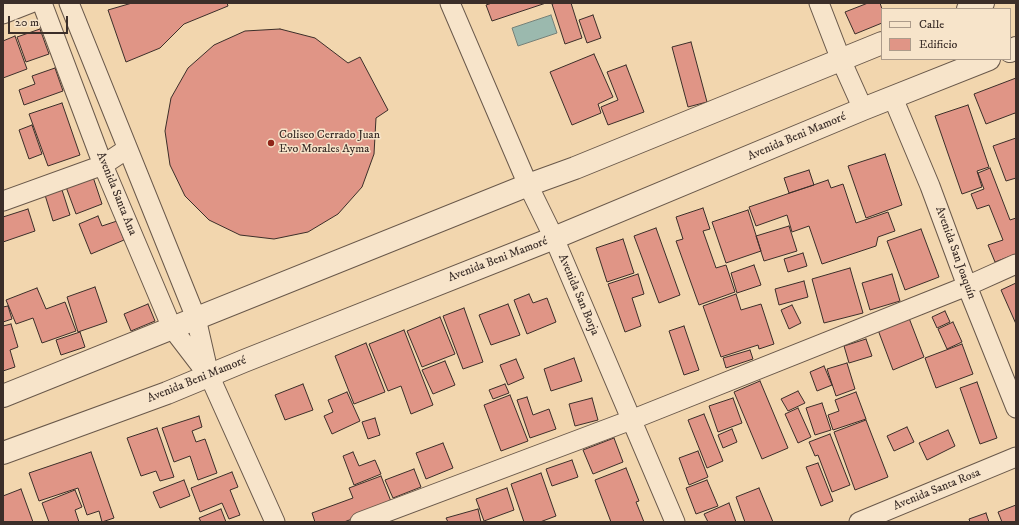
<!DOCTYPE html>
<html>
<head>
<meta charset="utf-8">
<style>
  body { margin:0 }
  #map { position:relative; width:1019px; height:525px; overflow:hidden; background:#f2d6ae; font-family:"IM FELL DW Pica",serif }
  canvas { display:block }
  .frame { position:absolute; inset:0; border:4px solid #3b2e29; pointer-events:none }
  .legend { position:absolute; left:881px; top:8px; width:130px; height:52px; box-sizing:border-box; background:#f7e4ca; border:1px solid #ac9b8a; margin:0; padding:5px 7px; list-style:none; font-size:12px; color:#3b2e29 }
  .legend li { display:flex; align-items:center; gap:8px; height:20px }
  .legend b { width:20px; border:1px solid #ac9b8a }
  .scale { position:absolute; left:8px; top:16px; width:60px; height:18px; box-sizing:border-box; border:2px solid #3b2e29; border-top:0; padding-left:5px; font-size:12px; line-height:14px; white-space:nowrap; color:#3b2e29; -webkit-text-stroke:3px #f7e4ca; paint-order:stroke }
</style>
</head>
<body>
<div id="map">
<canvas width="1019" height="525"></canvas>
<div class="frame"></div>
<ul class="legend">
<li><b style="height:5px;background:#f7e4ca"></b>Calle</li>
<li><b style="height:11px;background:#e09586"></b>Edificio</li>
</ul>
<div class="scale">20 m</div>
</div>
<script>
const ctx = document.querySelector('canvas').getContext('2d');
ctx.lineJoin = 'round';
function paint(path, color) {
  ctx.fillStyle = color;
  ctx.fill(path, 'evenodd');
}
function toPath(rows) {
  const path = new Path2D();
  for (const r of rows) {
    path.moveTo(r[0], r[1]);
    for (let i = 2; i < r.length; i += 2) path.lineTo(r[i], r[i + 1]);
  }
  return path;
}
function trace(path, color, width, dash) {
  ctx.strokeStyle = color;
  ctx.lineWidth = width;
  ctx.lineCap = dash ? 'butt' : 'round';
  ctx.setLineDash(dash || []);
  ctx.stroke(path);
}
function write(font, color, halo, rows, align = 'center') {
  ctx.font = font + ' "IM FELL DW Pica",serif';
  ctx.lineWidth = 3;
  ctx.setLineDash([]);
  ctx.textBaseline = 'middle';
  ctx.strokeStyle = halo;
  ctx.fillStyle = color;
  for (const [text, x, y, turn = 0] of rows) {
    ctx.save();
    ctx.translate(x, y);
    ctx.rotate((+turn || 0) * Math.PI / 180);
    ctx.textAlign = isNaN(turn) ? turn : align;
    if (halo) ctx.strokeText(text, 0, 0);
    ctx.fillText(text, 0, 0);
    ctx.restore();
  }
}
const water = toPath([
  [551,15,557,33,518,46,512,28,551,15]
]);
paint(water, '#9bb9ae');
trace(water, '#758179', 1);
const building = toPath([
  [132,3,227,3,228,6,184,24,160,48,126,62,108,10,132,3],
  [492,3,546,3,492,21,486,5,492,3],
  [556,3,571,3,582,38,565,44,552,4,556,3],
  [868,3,880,3,882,9,882,23,855,34,845,12,868,3],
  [593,15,601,38,587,43,579,20,593,15],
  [40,29,49,54,26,62,17,37,40,29],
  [280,29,315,38,348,63,360,57,388,110,376,118,374,154,362,187,338,214,308,232,274,239,240,235,209,220,185,196,170,165,165,131,171,98,188,68,214,45,245,31,280,29],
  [15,36,27,69,3,78,3,41,15,36],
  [691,42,707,102,688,107,672,47,691,42],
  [594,54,613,97,598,104,601,113,572,125,550,72,594,54],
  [626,65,644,112,608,125,601,107,618,100,607,72,626,65],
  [55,68,63,91,24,105,19,90,35,84,32,76,55,68],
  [1016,78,1016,115,1015,113,986,124,974,94,1016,78],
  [62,103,80,155,48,166,29,114,62,103],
  [968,105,989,167,977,171,982,187,962,194,935,116,968,105],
  [32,125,42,154,29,159,19,130,32,125],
  [1016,138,1016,178,1006,181,993,146,1016,138],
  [885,154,902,205,866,218,848,166,885,154],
  [990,168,1010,220,1016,218,1016,254,995,262,988,245,1003,240,989,205,977,209,971,194,984,189,978,173,990,168],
  [809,170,814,185,789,193,784,178,809,170],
  [93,177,102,204,76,214,66,187,93,177],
  [828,180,831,188,843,184,856,223,888,212,895,231,878,237,876,246,822,264,809,226,792,232,787,215,756,226,749,207,828,180],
  [62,190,70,215,53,221,45,195,62,190],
  [703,208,710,229,703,231,716,268,726,265,735,292,699,305,676,241,683,239,676,217,703,208],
  [28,209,35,231,3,242,3,217,28,209],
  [748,210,761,251,726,263,712,222,748,210],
  [98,216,102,226,117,221,124,240,91,254,79,224,98,216],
  [789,226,797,251,764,261,756,236,789,226],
  [656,228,680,295,659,303,634,236,656,228],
  [921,229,939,277,905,290,887,241,921,229],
  [623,239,634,273,607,282,596,248,623,239],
  [803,253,807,266,788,272,784,259,803,253],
  [754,265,761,285,737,293,731,273,754,265],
  [850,268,863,313,824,323,812,279,850,268],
  [638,274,644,294,632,298,641,326,625,332,608,284,638,274],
  [892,274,900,301,870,310,862,283,892,274],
  [804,281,808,297,779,305,775,289,804,281],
  [1016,283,1016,324,1001,290,1016,283],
  [95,287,107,322,78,332,67,297,95,287],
  [37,288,46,309,65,302,76,331,42,343,33,318,16,324,6,300,37,288],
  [529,294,533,303,547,298,556,322,527,334,514,300,529,294],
  [736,294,741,310,761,304,774,344,759,349,758,345,721,357,703,306,736,294],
  [148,304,155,321,131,331,124,314,148,304],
  [508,304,520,335,491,345,479,315,508,304],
  [792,305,801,323,789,329,781,310,792,305],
  [8,306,12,319,3,322,3,307,8,306],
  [464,308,483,362,463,369,443,316,464,308],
  [945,311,950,322,937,328,932,317,945,311],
  [440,317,455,354,422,367,407,331,440,317],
  [909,318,924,357,893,370,878,330,909,318],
  [953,322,962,342,947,349,938,329,953,322],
  [11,324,18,347,10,350,15,367,3,371,3,326,11,324],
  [684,326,699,370,684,375,669,331,684,326],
  [404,330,433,405,411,414,401,386,388,391,369,344,404,330],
  [80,332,85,347,61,355,56,340,80,332],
  [866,339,872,356,849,363,844,346,866,339],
  [366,343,385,392,354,404,335,356,366,343],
  [962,344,973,374,936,388,925,358,962,344],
  [750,350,753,359,726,368,723,358,750,350],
  [574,358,582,381,551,391,544,369,574,358],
  [516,359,524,378,508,385,500,365,516,359],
  [445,361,455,385,433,394,422,370,445,361],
  [847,363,855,389,836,396,827,369,847,363],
  [824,366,832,385,817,391,810,372,824,366],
  [760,381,788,448,762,459,734,392,760,381],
  [977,382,997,438,980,444,960,388,977,382],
  [303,384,313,410,285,420,275,395,303,384],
  [505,384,509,393,493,399,489,390,505,384],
  [798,391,805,403,788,411,781,399,798,391],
  [347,392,360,421,332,434,324,416,333,412,328,400,347,392],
  [856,392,866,419,833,430,828,415,839,411,835,400,856,392],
  [510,395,528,441,501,451,484,405,510,395],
  [527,397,533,415,549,409,556,429,530,438,517,400,527,397],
  [592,398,598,420,575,426,569,404,592,398],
  [733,398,742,423,718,432,709,406,733,398],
  [822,403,831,430,815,435,806,408,822,403],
  [798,408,811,437,798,443,785,414,798,408],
  [704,414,723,461,707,468,688,420,704,414],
  [199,416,202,427,192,431,196,442,205,439,217,473,198,480,190,456,174,462,162,428,199,416],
  [375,418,380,435,368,439,362,422,375,418],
  [866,420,888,477,855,490,834,432,866,420],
  [907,427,914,442,894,451,887,436,907,427],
  [157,428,174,477,160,481,156,471,141,476,127,438,157,428],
  [732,429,737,442,723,448,718,435,732,429],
  [948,430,955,446,927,460,919,443,948,430],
  [830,434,850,485,832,492,818,455,815,456,809,442,830,434],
  [614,438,623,462,593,474,583,450,614,438],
  [443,443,453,468,426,479,416,453,443,443],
  [698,451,708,477,689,485,679,458,698,451],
  [91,452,114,518,102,522,99,511,87,515,78,488,39,501,29,473,91,452],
  [353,452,359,466,375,460,381,474,354,485,343,456,353,452],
  [572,460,578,477,552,486,546,469,572,460],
  [818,463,833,501,821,506,806,467,818,463],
  [626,468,639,501,636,502,644,522,611,522,595,480,626,468],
  [414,469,421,487,393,498,385,480,414,469],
  [232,472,238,487,230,490,240,515,229,519,222,503,200,512,191,488,232,472],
  [541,473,556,516,540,522,524,522,511,484,541,473],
  [381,476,392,504,344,522,315,522,312,513,353,498,349,488,381,476],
  [184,480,190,496,160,508,153,492,184,480],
  [707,480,718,506,696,514,686,488,707,480],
  [507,488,514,510,484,521,476,499,507,488],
  [759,488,773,522,745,522,736,497,759,488],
  [21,489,33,522,3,522,3,496,21,489],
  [75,490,82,507,75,510,79,522,49,522,42,503,75,490],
  [729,503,736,522,708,522,704,514,729,503],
  [1016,505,1016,522,1002,522,998,512,1016,505],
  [221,509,226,522,201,522,199,518,221,509],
  [478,509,481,522,448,522,446,518,478,509],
  [986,513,989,522,970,522,969,519,986,513]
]);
paint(building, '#e09586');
trace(building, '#3b2e29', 1);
const minor = toPath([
  [42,3,103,165,172,328,205,371],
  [69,3,196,318,209,375,275,522],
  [450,3,528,185,554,238,675,522],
  [819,3,841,60,863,109],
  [3,14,31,3],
  [893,98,930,186,967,286,1016,408],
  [3,201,103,165,127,149],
  [360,522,631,420,967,286,1016,264],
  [859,522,1016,457]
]);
const tertiary = toPath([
  [968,9,983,3],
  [1010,51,1016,48],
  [3,396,528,185,575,168,882,43],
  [3,453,167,393,244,361,554,238,863,109,989,59]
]);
trace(minor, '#69584a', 21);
trace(tertiary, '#69584a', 24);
trace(minor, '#f7e4ca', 19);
trace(tertiary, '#f7e4ca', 22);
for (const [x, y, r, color] of [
  [271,143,4,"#8f2418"]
]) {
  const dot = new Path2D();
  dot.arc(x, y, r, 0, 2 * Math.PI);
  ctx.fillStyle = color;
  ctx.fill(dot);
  trace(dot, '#f7e4ca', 1.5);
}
write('12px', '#3b2e29', '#f7e4ca', [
  ["Coliseo Cerrado Juan",279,136],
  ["Evo Morales Ayma",279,150]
], 'left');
write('12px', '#3b2e29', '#f7e4ca', [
  ["Avenida Beni Mamoré",797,137,-23],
  ["Avenida Santa Ana",116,194,68],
  ["Avenida San Joaquín",955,253,70],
  ["Avenida Beni Mamoré",498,260,-21],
  ["Avenida San Borja",578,295,67],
  ["Avenida Beni Mamoré",197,380,-22],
  ["Avenida Santa Rosa",937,490,-22]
]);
</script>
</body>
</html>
